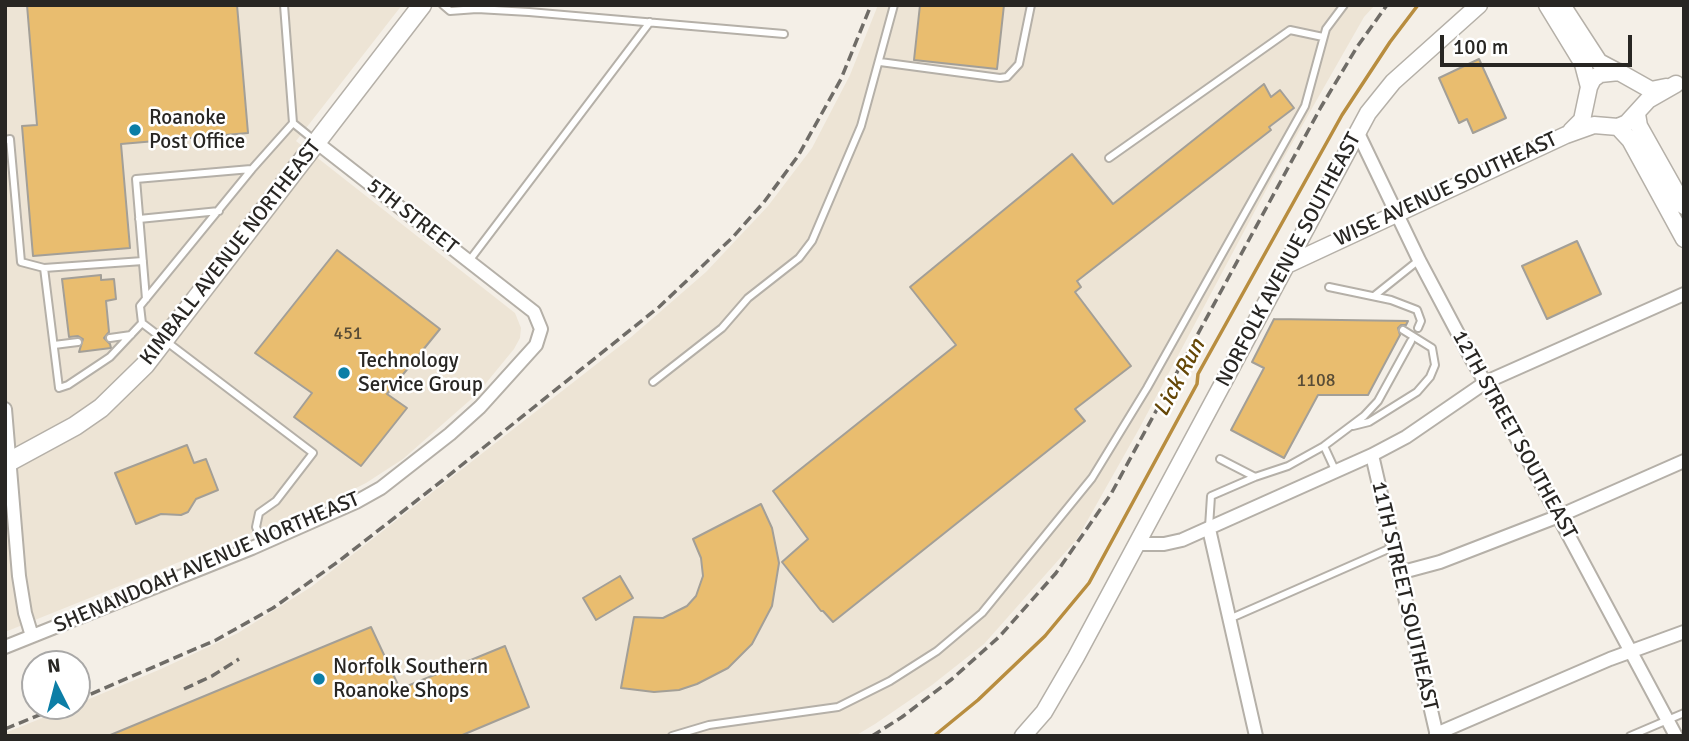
<!DOCTYPE html>
<html>
<head>
<meta charset="utf-8">
<style>
  body { margin:0 }
  #map { position:relative; width:1689px; height:741px; overflow:hidden; background:#f4efe7; font-family:Signika,sans-serif }
  canvas { display:block }
  .frame { position:absolute; inset:0; border:7px solid #282623; pointer-events:none }
  .north { position:absolute; left:21px; top:650px; width:70px; height:70px; box-sizing:border-box; background:#fff; border:2px solid #a9a8a7; border-radius:50%; rotate:354deg; font-size:19px; font-weight:700; line-height:28px; text-align:center; color:#282623 }
  .north::after { content:''; display:block; margin:auto; width:24px; height:32px; background:#0c7ea6; clip-path:polygon(50% 0,100% 100%,50% 72%,0 100%) }
  .scale { position:absolute; left:1440px; top:35px; width:192px; height:32px; box-sizing:border-box; border:4px solid #282623; border-top:0; padding-left:9px; font-size:21px; line-height:24px; white-space:nowrap; color:#282623; -webkit-text-stroke:5px #fff; paint-order:stroke }
</style>
</head>
<body>
<div id="map">
<canvas width="1689" height="741"></canvas>
<div class="frame"></div>
<div class="north">N</div>
<div class="scale">100 m</div>
</div>
<script>
const ctx = document.querySelector('canvas').getContext('2d');
ctx.lineJoin = 'round';
function paint(path, color) {
  ctx.fillStyle = color;
  ctx.fill(path, 'evenodd');
}
function toPath(rows) {
  const path = new Path2D();
  for (const r of rows) {
    path.moveTo(r[0], r[1]);
    for (let i = 2; i < r.length; i += 2) path.lineTo(r[i], r[i + 1]);
  }
  return path;
}
function trace(path, color, width, dash) {
  ctx.strokeStyle = color;
  ctx.lineWidth = width;
  ctx.lineCap = dash ? 'butt' : 'round';
  ctx.setLineDash(dash || []);
  ctx.stroke(path);
}
function write(font, color, halo, rows, align = 'center') {
  ctx.font = font + ' Signika,sans-serif';
  ctx.lineWidth = 5;
  ctx.setLineDash([]);
  ctx.textBaseline = 'middle';
  ctx.strokeStyle = halo;
  ctx.fillStyle = color;
  for (const [text, x, y, turn = 0] of rows) {
    ctx.save();
    ctx.translate(x, y);
    ctx.rotate((+turn || 0) * Math.PI / 180);
    ctx.textAlign = isNaN(turn) ? turn : align;
    if (halo) ctx.strokeText(text, 0, 0);
    ctx.fillText(text, 0, 0);
    ctx.restore();
  }
}
paint(toPath([
  [5,5,402,5,296,141,515,313,521,328,520,338,514,349,477,394,403,459,366,483,326,503,5,632],
  [878,5,1375,5,1364,17,1274,175,1139,429,1077,539,984,644,932,685,875,724,855,736,5,736,5,733,72,706,77,706,77,704,161,669,238,633,311,587,630,338,706,272,768,206,812,148,850,75]
]), '#ede4d5');
trace(toPath([
  [934,736,978,700,1045,636,1089,583,1197,384,1198,374,1342,115,1390,42,1418,5]
]), '#b88d3f', 3.5);
const building = toPath([
  [27,5,237,5,248,133,121,144,130,248,33,256,22,126,37,125,27,5],
  [920,5,1004,5,997,69,914,60,920,5],
  [1479,59,1506,118,1473,133,1467,119,1459,123,1439,78,1479,59],
  [1264,84,1271,97,1280,90,1294,108,1269,127,1271,130,1077,281,1081,287,1075,292,1131,366,1075,409,1085,421,833,622,823,611,821,611,782,562,808,539,773,491,956,345,910,287,1072,154,1113,204,1264,84],
  [1577,241,1601,294,1547,319,1522,266,1577,241],
  [337,250,440,329,387,394,407,408,361,466,294,417,312,393,255,353,337,250],
  [101,275,101,280,114,279,116,299,106,301,109,332,104,338,110,344,111,348,79,352,83,339,78,336,69,337,62,279,101,275],
  [1274,319,1408,321,1406,325,1401,325,1398,328,1400,335,1368,395,1318,395,1284,458,1231,430,1264,368,1252,362,1274,319],
  [187,445,194,463,206,459,218,490,196,499,188,512,181,515,161,514,136,524,115,473,187,445],
  [761,504,772,528,779,563,772,606,752,644,728,668,697,684,679,690,654,692,621,688,634,617,663,618,687,606,696,596,703,576,701,558,693,539,761,504],
  [620,576,633,598,596,620,583,598,620,576],
  [371,627,400,689,505,646,529,707,460,736,108,736,371,627]
]);
paint(building, '#e9bd6f');
trace(building, '#a39f97', 2);
const service = toPath([
  [284,5,293,123,314,140],
  [443,5,450,11,477,9,529,12,784,34],
  [880,62,1000,78,1007,77,1019,64,1031,5],
  [5,140,10,139,21,262,44,268],
  [1109,158,1290,30,1323,37],
  [139,219,219,211],
  [469,261,650,22],
  [1329,287,1391,300,1417,310,1421,321,1418,328],
  [1374,296,1419,260],
  [146,299,136,179,251,169],
  [142,323,110,357,68,385,59,388,44,268,143,261],
  [110,338,131,335],
  [54,345,78,342],
  [653,382,722,328,748,298,799,258,812,241,861,126,894,5],
  [1353,426,1369,422,1417,392,1430,377,1435,365,1432,348,1403,330],
  [1324,446,1336,472],
  [1220,459,1255,477],
  [1209,527,1211,496,1255,477,1288,466,1324,446,1364,416,1378,401,1411,341],
  [263,543,256,527,259,513,276,501,313,453,142,323,140,306,252,169,293,123],
  [1229,619,1393,547],
  [672,736,709,725,838,707,890,681,937,651,982,613,1092,478,1147,388,1305,106,1326,29,1344,5],
  [1630,736,1684,713]
]);
const minor = toPath([
  [1357,131,1419,260,1472,360,1502,411,1676,736],
  [5,409,19,576,25,613,32,636],
  [1372,455,1437,736],
  [1209,529,1256,736],
  [1136,544,1164,544,1182,540,1372,455,1406,437,1486,382,1684,294],
  [1399,573,1440,562,1559,516,1684,461],
  [5,647,252,548,356,502,381,488,450,434,480,407,536,345,541,329,534,312,316,142],
  [1436,734,1610,659,1684,632]
]);
const tertiary = toPath([
  [1547,5,1583,64,1589,87],
  [1562,5,1599,62,1616,71],
  [1637,114,1639,126,1684,206],
  [1618,127,1630,140,1684,239],
  [1571,131,1582,120,1589,87,1593,79,1600,74,1619,72,1651,90,1666,87],
  [1289,264,1566,135,1594,125,1618,127,1627,123,1648,100,1676,84],
  [1023,736,1044,712,1076,657,1368,113,1393,82,1479,5]
]);
const secondary = toPath([
  [5,464,75,426,101,408,145,365,422,5]
]);
trace(service, '#b5b0a8', 10);
trace(minor, '#b5b0a8', 16);
trace(tertiary, '#b5b0a8', 19);
trace(secondary, '#b5b0a8', 21);
trace(service, '#fff', 6);
trace(minor, '#fff', 12);
trace(tertiary, '#fff', 16);
trace(secondary, '#fff', 18);
trace(toPath([
  [184,689,212,676,239,659],
  [77,700,216,640,273,608,339,561,443,480,659,307,733,237,764,202,798,156,841,79,871,5],
  [5,729,61,706],
  [872,736,902,717,952,679,999,637,1056,573,1111,494,1321,107,1357,47,1387,5]
]), '#6f6c67', 3.5, [10, 5]);
for (const [x, y, r, color] of [
  [135,130,7,"#0c7ea6"],
  [344,373,7,"#0c7ea6"],
  [319,679,7,"#0c7ea6"]
]) {
  const dot = new Path2D();
  dot.arc(x, y, r, 0, 2 * Math.PI);
  ctx.fillStyle = color;
  ctx.fill(dot);
  trace(dot, '#fff', 2.5);
}
write('18px', '#584c36', null, [
  ["451",348,334],
  ["1108",1316,381]
]);
write('21px', '#282623', '#fff', [
  ["Roanoke",149,118],
  ["Post Office",149,142],
  ["Technology",358,361],
  ["Service Group",358,385],
  ["Norfolk Southern",333,667],
  ["Roanoke Shops",333,691]
], 'left');
write('21px', '#282623', '#fff', [
  ["WISE AVENUE SOUTHEAST",1446,190,-25],
  ["5TH STREET",412,217,38],
  ["KIMBALL AVENUE NORTHEAST",231,253,-52],
  ["NORFOLK AVENUE SOUTHEAST",1289,260,-62],
  ["12TH STREET SOUTHEAST",1514,435,61],
  ["SHENANDOAH AVENUE NORTHEAST",207,563,-23],
  ["11TH STREET SOUTHEAST",1404,596,77]
]);
write('italic 23px', '#654707', '#fff', [
  ["Lick Run",1180,378,-62]
]);
</script>
</body>
</html>
